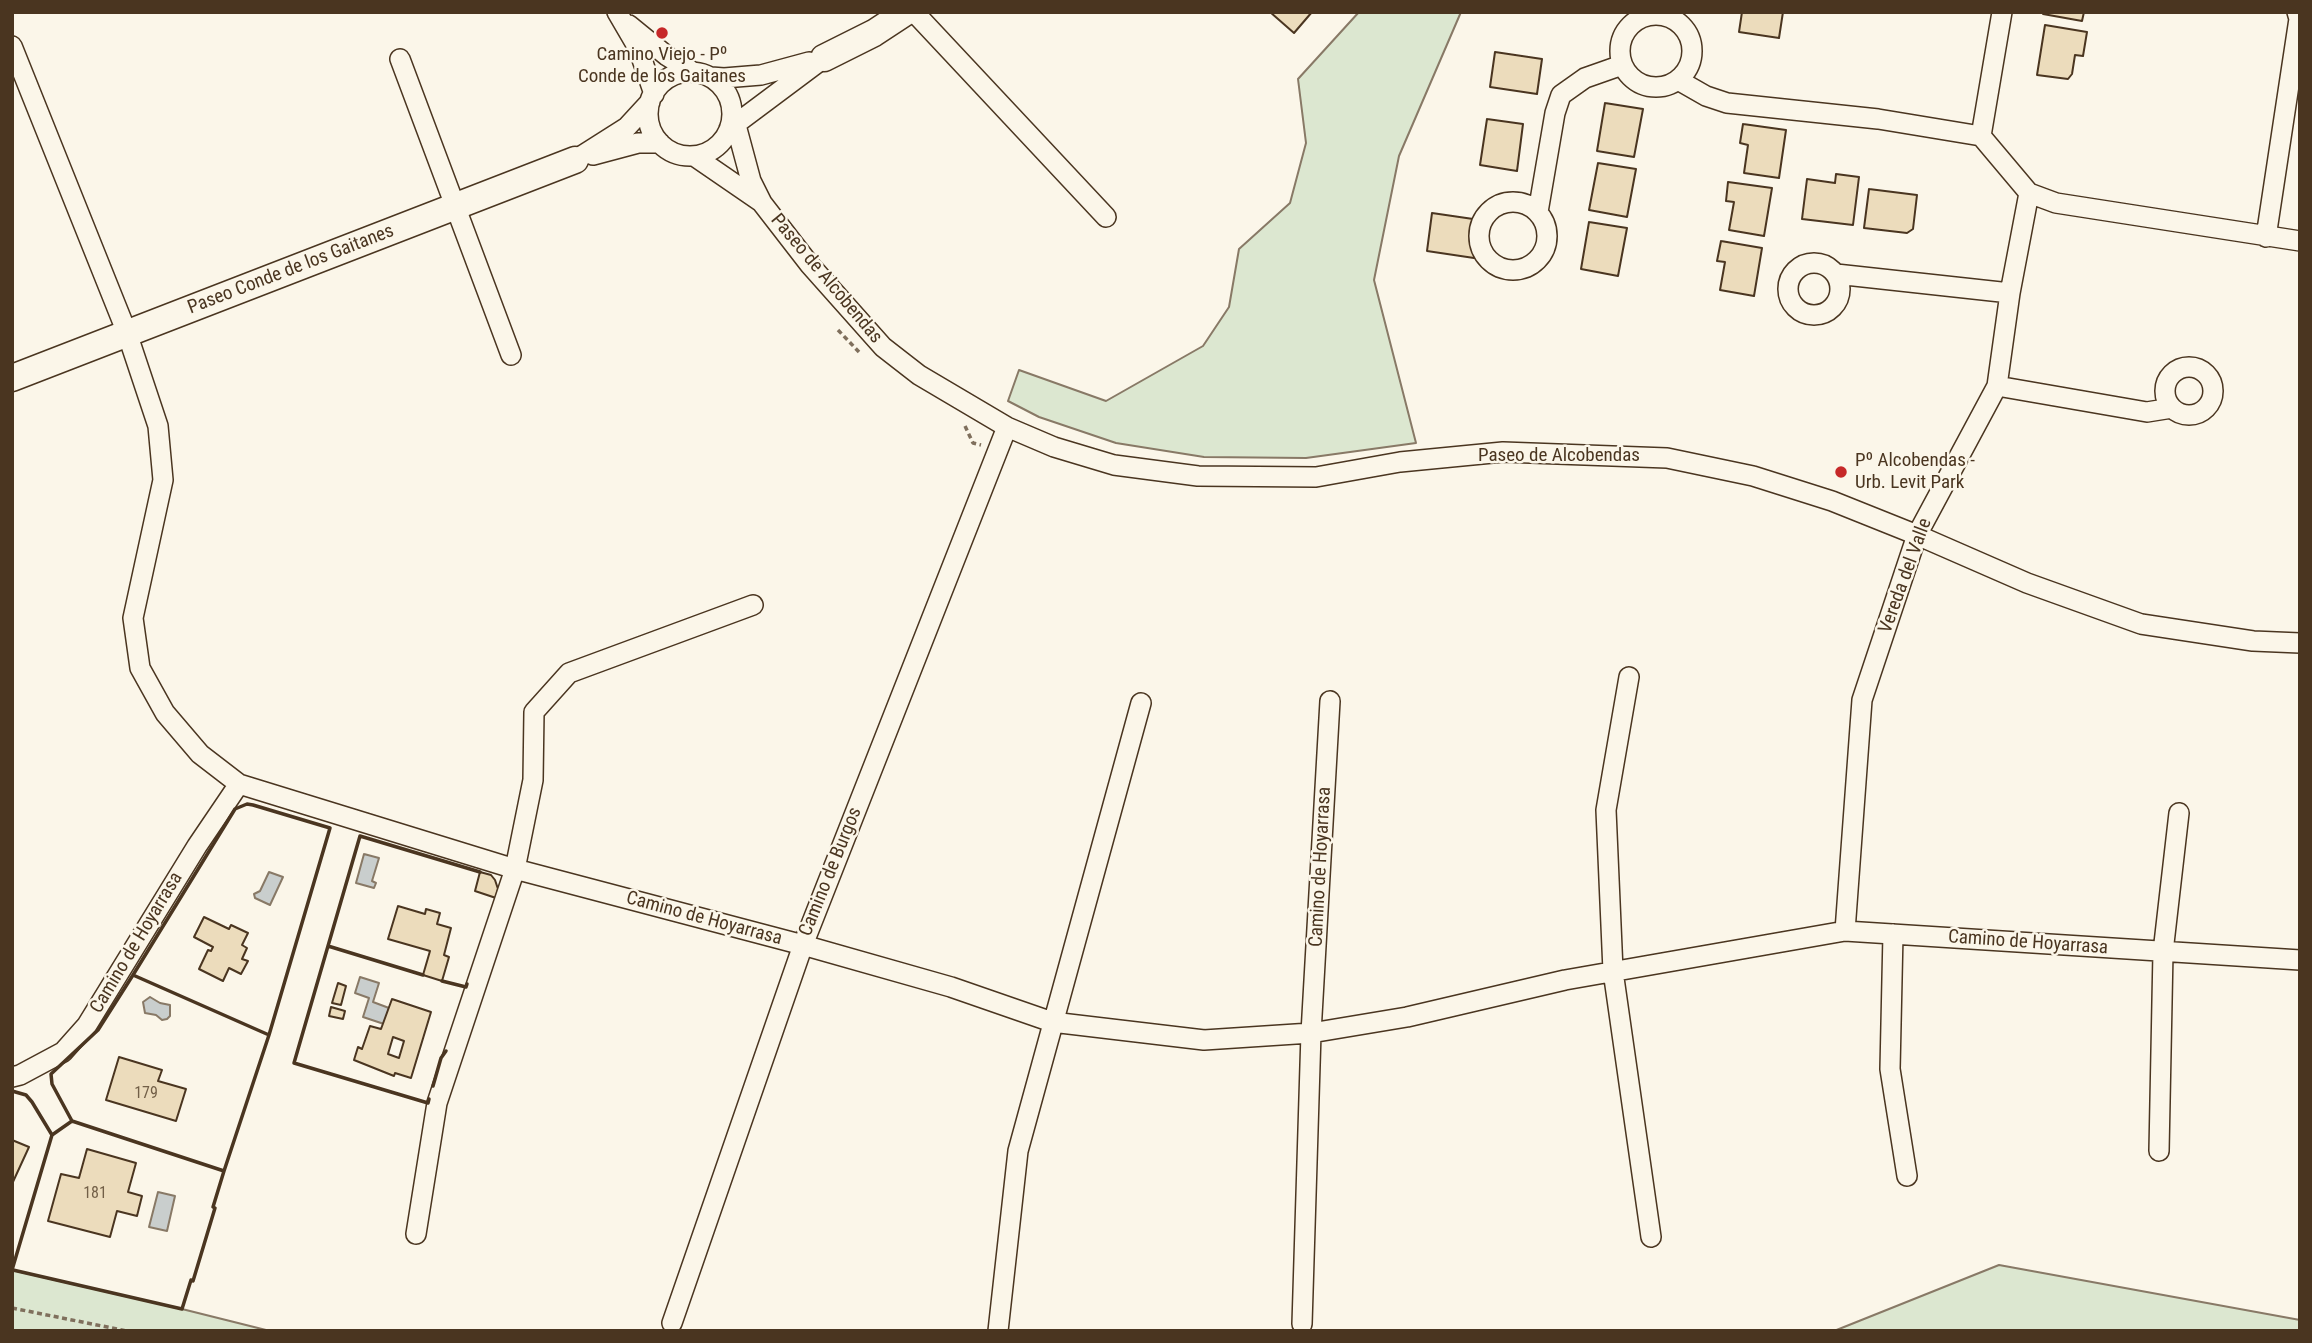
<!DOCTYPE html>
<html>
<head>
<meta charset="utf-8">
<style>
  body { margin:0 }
  #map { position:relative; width:2312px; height:1343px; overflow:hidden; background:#fbf6e9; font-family:"Roboto Condensed",sans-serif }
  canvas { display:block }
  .frame { position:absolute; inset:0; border:14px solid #4a3520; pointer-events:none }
</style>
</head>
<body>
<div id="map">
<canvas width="2312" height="1343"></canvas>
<div class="frame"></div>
</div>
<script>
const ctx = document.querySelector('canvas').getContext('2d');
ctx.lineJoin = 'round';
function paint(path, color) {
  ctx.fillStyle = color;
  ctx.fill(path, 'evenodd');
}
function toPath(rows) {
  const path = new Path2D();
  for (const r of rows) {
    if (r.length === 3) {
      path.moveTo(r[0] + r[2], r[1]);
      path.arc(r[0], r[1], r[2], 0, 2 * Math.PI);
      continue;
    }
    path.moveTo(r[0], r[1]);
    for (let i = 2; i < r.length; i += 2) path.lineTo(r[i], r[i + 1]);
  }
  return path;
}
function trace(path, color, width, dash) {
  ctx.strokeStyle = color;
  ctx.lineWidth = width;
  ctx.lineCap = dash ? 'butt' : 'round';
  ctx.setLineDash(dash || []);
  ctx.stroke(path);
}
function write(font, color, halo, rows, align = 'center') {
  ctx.font = font + ' "Roboto Condensed",sans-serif';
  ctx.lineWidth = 5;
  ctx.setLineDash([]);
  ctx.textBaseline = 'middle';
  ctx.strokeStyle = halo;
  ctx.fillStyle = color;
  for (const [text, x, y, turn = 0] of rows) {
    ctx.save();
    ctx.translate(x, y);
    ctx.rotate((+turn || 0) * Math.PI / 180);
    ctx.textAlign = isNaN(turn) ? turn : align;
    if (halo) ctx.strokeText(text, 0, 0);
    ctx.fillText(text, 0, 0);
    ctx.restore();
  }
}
const green = toPath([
  [1359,12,1461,12,1399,156,1374,280,1416,443,1306,458,1204,457,1116,443,1039,417,1008,401,1019,370,1106,401,1203,346,1229,307,1239,249,1290,203,1306,143,1298,79,1359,12],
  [1999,1265,2300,1320,2300,1331,1834,1331,1999,1265],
  [12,1270,182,1309,270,1331,12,1331,12,1270]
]);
paint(green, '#dce7d0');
trace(green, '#887966', 2);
const water = toPath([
  [364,854,379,858,372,881,376,883,374,888,356,883,364,854],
  [269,872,283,877,270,905,255,898,254,894,260,891,269,872],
  [360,977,379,983,373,1002,389,1008,384,1024,363,1017,369,998,355,993,360,977],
  [150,997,160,1003,170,1005,170,1016,167,1019,162,1020,156,1015,145,1013,143,1002,150,997],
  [158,1192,175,1196,167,1231,149,1227,158,1192]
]);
paint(water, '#c9cecd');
trace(water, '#887966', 2);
const building = toPath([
  [1270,12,1312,12,1294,33,1270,12],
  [1742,12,1783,12,1779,38,1739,32,1742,12],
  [2044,12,2084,12,2082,21,2043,14,2044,12],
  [2045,25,2087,32,2083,56,2075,55,2072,74,2068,79,2037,75,2045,25],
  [1495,52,1542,59,1537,94,1490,87,1495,52],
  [1605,103,1643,109,1634,157,1597,151,1605,103],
  [1487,119,1523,124,1517,171,1480,165,1487,119],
  [1743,124,1786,130,1779,178,1744,173,1748,145,1740,143,1743,124],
  [1598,163,1636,169,1627,217,1589,210,1598,163],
  [1836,174,1859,177,1853,225,1802,219,1807,179,1835,183,1836,174],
  [1728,182,1772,188,1764,236,1729,230,1734,202,1726,201,1728,182],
  [1869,189,1917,195,1913,229,1907,233,1864,228,1869,189],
  [1432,213,1480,220,1474,258,1427,251,1432,213],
  [1589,222,1627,228,1618,276,1581,269,1589,222],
  [1721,241,1762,248,1754,296,1720,290,1725,262,1717,261,1721,241],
  [480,872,491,875,495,880,498,889,496,898,475,891,480,872],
  [398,906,425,914,426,909,440,913,437,924,451,928,444,955,449,957,442,981,423,975,430,951,388,939,398,906],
  [204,917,229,929,231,925,248,933,242,945,247,948,242,959,248,961,241,974,229,968,223,981,199,969,208,950,211,951,213,947,194,937,204,917],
  [338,983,346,986,341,1005,332,1003,338,983],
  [392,999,431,1012,411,1078,395,1073,394,1076,354,1060,358,1047,362,1049,370,1026,381,1029,392,999],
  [393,1037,404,1041,399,1058,388,1054,393,1037],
  [331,1007,345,1011,343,1019,329,1016,331,1007],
  [119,1057,162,1070,158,1081,186,1089,176,1121,106,1100,119,1057],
  [12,1140,29,1147,12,1184,12,1140],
  [87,1149,136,1163,128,1192,142,1196,137,1216,117,1211,110,1237,48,1221,61,1174,79,1178,87,1149]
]);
paint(building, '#ecdcbc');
trace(building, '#4a3520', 2);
const street = toPath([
  [617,12,638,48,654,94],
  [914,12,1106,217],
  [1656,51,36],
  [629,25,667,56,693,72],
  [12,46,127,333,158,426,163,480,133,618,140,668,165,713,200,754,239,784,515,869,803,945,951,987,1052,1022,1204,1040,1311,1033,1407,1017,1565,980,1845,931,2300,960],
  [400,59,511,355],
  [690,114,42],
  [711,77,724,78,761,75,809,62],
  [1678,80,1706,96,1727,103,1878,119,1981,136,2029,193,2056,203,2300,241],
  [733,114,751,181,762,203,810,265,883,347,919,375,1007,427,1054,447,1114,465,1198,476,1316,477,1400,462,1503,452,1667,458,1753,476,1832,501,1917,535,2027,583,2141,624,2253,641,2300,643],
  [729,129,824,58],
  [1981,136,2002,12],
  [593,155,638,143,660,143],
  [694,156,761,202],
  [575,160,627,127,650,102],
  [1513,236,34],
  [1538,212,1555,113,1561,95,1585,78,1622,65],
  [2266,237,2299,19,2297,12],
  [1814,289,26],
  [1836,274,2010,293],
  [2189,391,24],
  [1997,386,2147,412,2172,408],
  [1629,677,1606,810,1613,971,1651,1237],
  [1845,931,1862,700,1917,535,1997,386,2010,293,2029,193],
  [1893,934,1890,1069,1907,1176],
  [12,1077,20,1075,63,1052,87,1025,197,846,239,784],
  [2159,1151,2163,952,2179,813],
  [416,1234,437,1103,515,869,533,780,534,712,569,673,753,605],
  [672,1323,803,945,1007,427],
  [1302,1324,1311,1033,1330,701],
  [998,1331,1018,1151,1141,703]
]);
const secondary = toPath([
  [824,58,874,33,906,12],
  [12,378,575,160]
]);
trace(street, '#4a3520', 22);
trace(secondary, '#4a3520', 29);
trace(toPath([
  [838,330,859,352],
  [965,426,973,443,981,445],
  [12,1308,127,1331]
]), '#7f6f5c', 3.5, [5, 3.5]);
trace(street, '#fbf6e9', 19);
trace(secondary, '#fbf6e9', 26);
trace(toPath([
  [328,946,294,1063,428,1103,429,1099],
  [133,975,235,809,247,804,253,805,330,828,269,1035],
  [423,975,328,946,360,836,480,872],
  [442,981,466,987,467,984],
  [433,1086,441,1058,446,1051],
  [12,1091,26,1095,32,1102,52,1135,12,1270],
  [72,1121,52,1084,51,1074,98,1030,133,975,269,1035,224,1171],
  [13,1270,182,1309,191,1280,193,1281,215,1208,213,1207,224,1171,72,1121,52,1135]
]), '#4a3520', 3.5);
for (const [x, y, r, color] of [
  [662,33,7,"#c62828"],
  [1841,472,7,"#c62828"]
]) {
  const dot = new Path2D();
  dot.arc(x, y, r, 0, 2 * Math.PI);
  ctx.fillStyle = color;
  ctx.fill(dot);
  trace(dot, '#fbf6e9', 2.5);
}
write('16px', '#725f47', null, [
  ["179",146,1094],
  ["181",95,1194]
]);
write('19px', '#4a3520', '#fbf6e9', [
  ["Camino Viejo - Pº",662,55],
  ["Conde de los Gaitanes",662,77],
  ["Pº Alcobendas -",1855,461,"left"],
  ["Urb. Levit Park",1855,483,"left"]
]);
write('19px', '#4a3520', '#fbf6e9', [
  ["Paseo Conde de los Gaitanes",291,270,-21],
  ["Paseo de Alcobendas",826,279,50],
  ["Paseo de Alcobendas",1559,456],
  ["Vereda del Valle",1906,576,-70],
  ["Camino de Hoyarrasa",1321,867,-87],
  ["Camino de Burgos",831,872,-68],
  ["Camino de Hoyarrasa",704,919,15],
  ["Camino de Hoyarrasa",137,943,-59],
  ["Camino de Hoyarrasa",2028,943,4]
]);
</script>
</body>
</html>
